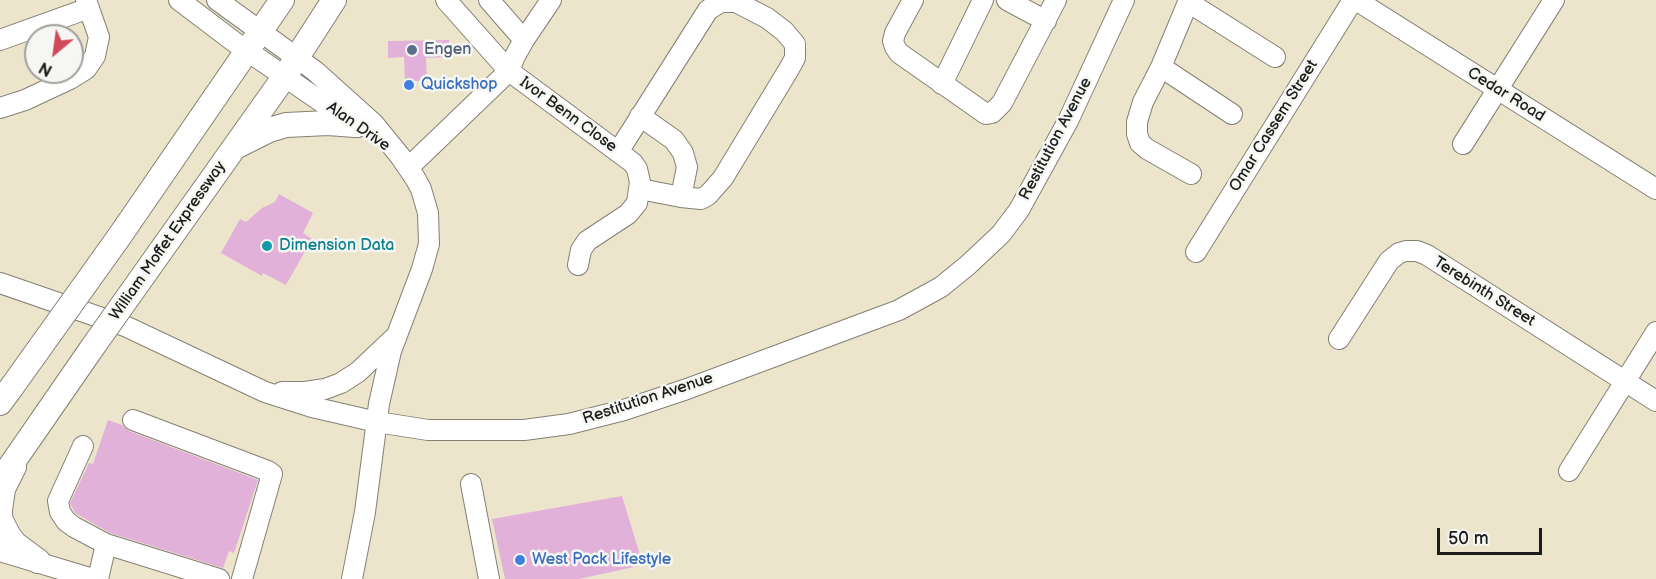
<!DOCTYPE html>
<html>
<head>
<meta charset="utf-8">
<style>
  body { margin:0 }
  #map { position:relative; width:1656px; height:579px; overflow:hidden; background:#ece5cb; font-family:"Balsamiq Sans",sans-serif }
  canvas { display:block }
  .north { position:absolute; left:24px; top:24px; width:60px; height:60px; box-sizing:border-box; background:#f6f6f2; border:2px solid #9f9f9c; border-radius:50%; rotate:209deg; font-size:16px; font-weight:700; line-height:24px; text-align:center; color:#1c1c1c }
  .north::after { content:''; display:block; margin:auto; width:21px; height:27px; background:#d1495b; clip-path:polygon(50% 0,100% 100%,50% 72%,0 100%) }
  .scale { position:absolute; left:1437px; top:528px; width:105px; height:27px; box-sizing:border-box; border:3px solid #1c1c1c; border-top:0; padding-left:8px; font-size:18px; line-height:21px; white-space:nowrap; color:#1c1c1c; -webkit-text-stroke:4px #f6f6f2; paint-order:stroke }
</style>
</head>
<body>
<div id="map">
<canvas width="1656" height="579"></canvas>
<div class="north">N</div>
<div class="scale">50 m</div>
</div>
<script>
const ctx = document.querySelector('canvas').getContext('2d');
ctx.lineJoin = 'round';
function paint(path, color) {
  ctx.fillStyle = color;
  ctx.fill(path, 'evenodd');
}
function toPath(rows) {
  const path = new Path2D();
  for (const r of rows) {
    path.moveTo(r[0], r[1]);
    for (let i = 2; i < r.length; i += 2) path.lineTo(r[i], r[i + 1]);
  }
  return path;
}
function trace(path, color, width, dash) {
  ctx.strokeStyle = color;
  ctx.lineWidth = width;
  ctx.lineCap = dash ? 'butt' : 'round';
  ctx.setLineDash(dash || []);
  ctx.stroke(path);
}
function write(font, color, halo, rows, align = 'center') {
  ctx.font = font + ' "Balsamiq Sans",sans-serif';
  ctx.lineWidth = 5;
  ctx.setLineDash([]);
  ctx.textBaseline = 'middle';
  ctx.strokeStyle = halo;
  ctx.fillStyle = color;
  for (const [text, x, y, turn = 0] of rows) {
    ctx.save();
    ctx.translate(x, y);
    ctx.rotate((+turn || 0) * Math.PI / 180);
    ctx.textAlign = isNaN(turn) ? turn : align;
    if (halo) ctx.strokeText(text, 0, 0);
    ctx.fillText(text, 0, 0);
    ctx.restore();
  }
}
paint(toPath([
  [449,40,449,57,426,58,427,81,405,81,404,57,388,58,388,41],
  [279,194,313,213,303,233,312,239,286,285,263,273,262,276,221,253,240,219,246,222,262,208,275,202],
  [108,420,122,425,129,431,258,480,234,553,229,551,223,568,110,533,75,513,70,503,89,463,93,464],
  [622,496,643,565,579,579,505,579,492,519]
]), '#e1b1d9');
const minor = toPath([
  [179,0,233,41,358,127],
  [217,0,315,71,374,124,400,156,415,178,421,189,428,213,429,244,422,269,391,351,379,404,365,512,352,579],
  [446,0,509,71,633,163,637,169,640,182,637,203,628,214,587,241,581,250,578,265],
  [489,0,524,40],
  [913,0,895,33,893,41,895,47,899,53,986,114,992,113,1002,103,1056,0],
  [1007,0,1046,21],
  [1189,0,1161,67,1143,102,1137,122,1137,134,1140,143,1147,149,1191,174],
  [1356,0,1656,189],
  [1188,2,1275,57],
  [0,40,89,8],
  [1161,67,1232,114],
  [942,84,983,0],
  [0,108,25,100,70,79,86,69,95,56,99,37,86,0],
  [640,116,674,140,683,153,687,167,681,197],
  [1463,144,1554,0],
  [618,152,708,10,721,2,736,2,767,18,784,31,795,44,795,58,789,69,723,178,708,195,701,199,681,197,640,189],
  [408,168,509,71,515,56,524,40,551,0],
  [1196,252,1353,0],
  [0,283,125,326,265,392,312,407,377,422,428,430,524,430,569,424,624,410,687,389,899,310,941,287,968,265,1001,234,1019,210,1068,121,1124,0],
  [1339,339,1389,261,1399,253,1406,251,1417,251,1427,255,1656,401],
  [282,392,305,392,325,389,341,383,358,372,394,338],
  [133,420,268,471,272,474,242,579],
  [83,446,58,501,60,512,66,521,74,527,106,544,219,579],
  [1569,471,1656,332],
  [471,484,489,579],
  [0,551,93,579],
  [98,579,106,544]
]);
const major = toPath([
  [237,146,269,130,286,125,328,123,355,125],
  [119,237,282,0],
  [160,252,285,76,334,0],
  [0,403,11,388],
  [0,481,92,348],
  [0,510,3,489,14,467],
  [0,514,1,521,9,536,15,544,38,561]
]);
trace(minor, '#848074', 22);
trace(major, '#848074', 26);
trace(minor, '#fff', 20);
trace(major, '#fff', 24);
const majorBridge = toPath([
  [92,348,160,252],
  [11,388,119,237]
]);
trace(majorBridge, '#848074', 26, []);
trace(majorBridge, '#fff', 24);
for (const [x, y, r, color] of [
  [412,50,6,"#5c6f8a"],
  [409,85,6,"#3f7fe0"],
  [267,246,6,"#0f9aa8"],
  [520,560,6,"#3f7fe0"]
]) {
  const dot = new Path2D();
  dot.arc(x, y, r, 0, 2 * Math.PI);
  ctx.fillStyle = color;
  ctx.fill(dot);
  trace(dot, '#f6f6f2', 2);
}
write('16px', '#4e5e75', '#f6f6f2', [
  ["Engen",424,50]
], 'left');
write('16px', '#366cbe', '#f6f6f2', [
  ["Quickshop",421,85],
  ["West Pack Lifestyle",532,560]
], 'left');
write('16px', '#1c1c1c', '#f6f6f2', [
  ["Cedar Road",1506,95,32],
  ["Ivor Benn Close",568,115,36],
  ["Omar Cassem Street",1274,126,-58],
  ["Alan Drive",358,127,35],
  ["Restitution Avenue",1056,139,-62],
  ["William Moffet Expressway",168,241,-55],
  ["Terebinth Street",1484,292,32],
  ["Restitution Avenue",648,399,-18]
]);
write('16px', '#0d838f', '#f6f6f2', [
  ["Dimension Data",279,246]
], 'left');
</script>
</body>
</html>
